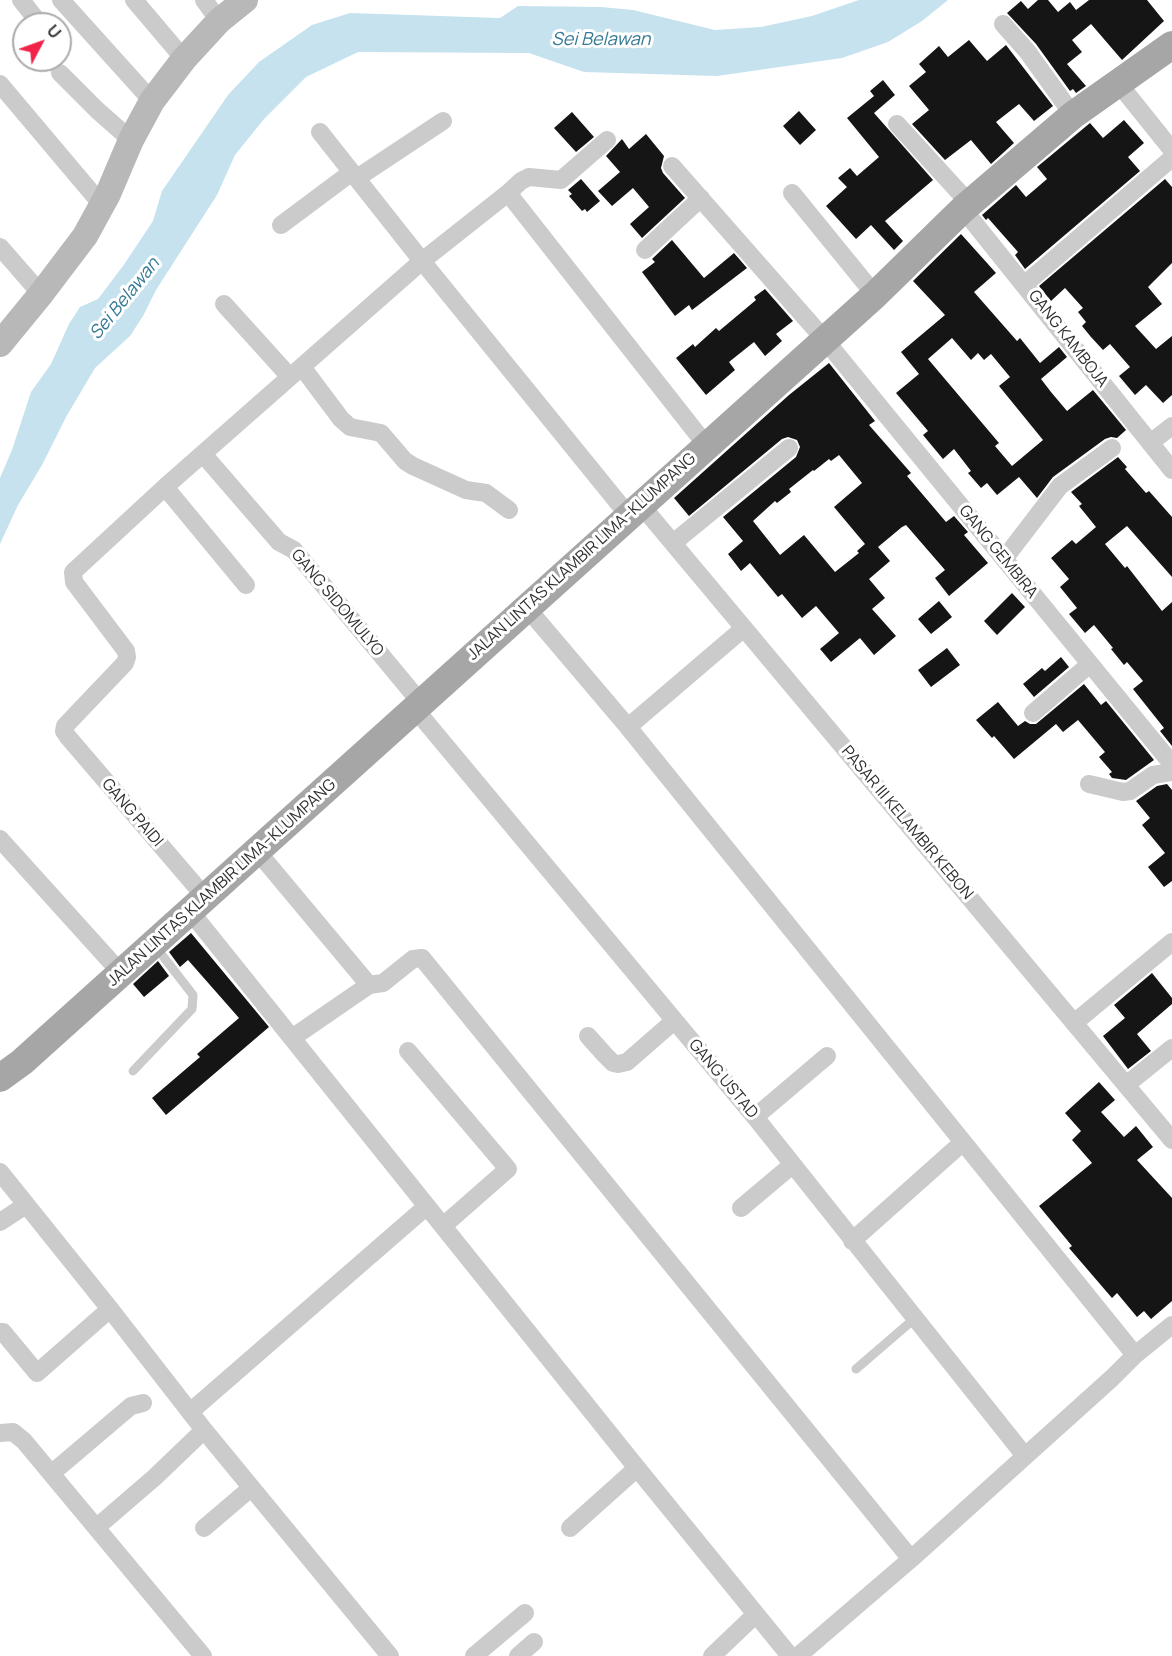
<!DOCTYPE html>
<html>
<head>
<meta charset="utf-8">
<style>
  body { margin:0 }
  #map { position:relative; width:1172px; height:1656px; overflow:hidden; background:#fff; font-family:Manrope,sans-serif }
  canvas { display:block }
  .north { position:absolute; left:12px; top:12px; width:60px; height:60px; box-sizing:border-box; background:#fff; border:2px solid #ababab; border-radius:50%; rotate:49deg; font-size:16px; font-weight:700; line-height:24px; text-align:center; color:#2e2e2e }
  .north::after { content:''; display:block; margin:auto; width:21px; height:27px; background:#f12348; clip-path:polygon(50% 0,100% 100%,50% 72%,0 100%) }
</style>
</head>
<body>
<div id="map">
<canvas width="1172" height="1656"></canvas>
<div class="north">U</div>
</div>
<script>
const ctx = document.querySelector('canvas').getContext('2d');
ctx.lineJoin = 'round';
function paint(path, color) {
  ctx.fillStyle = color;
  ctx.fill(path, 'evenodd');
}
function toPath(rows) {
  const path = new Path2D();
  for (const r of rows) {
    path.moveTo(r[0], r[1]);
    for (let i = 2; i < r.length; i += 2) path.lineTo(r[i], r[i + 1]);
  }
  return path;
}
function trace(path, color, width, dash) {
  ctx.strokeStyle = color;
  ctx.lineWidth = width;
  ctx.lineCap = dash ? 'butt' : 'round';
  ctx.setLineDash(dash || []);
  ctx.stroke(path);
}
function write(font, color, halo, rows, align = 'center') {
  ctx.font = font + ' Manrope,sans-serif';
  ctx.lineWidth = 6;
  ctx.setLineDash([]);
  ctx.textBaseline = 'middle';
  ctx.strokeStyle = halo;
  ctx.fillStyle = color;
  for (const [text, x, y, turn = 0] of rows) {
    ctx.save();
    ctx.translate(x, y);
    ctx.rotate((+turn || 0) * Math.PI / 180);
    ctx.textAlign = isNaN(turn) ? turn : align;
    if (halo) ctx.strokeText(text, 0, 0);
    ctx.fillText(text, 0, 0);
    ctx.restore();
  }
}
paint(toPath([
  [859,0,948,0,922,21,888,42,842,58,717,76,584,72,529,53,358,52,306,77,264,119,235,155,217,195,156,290,143,316,130,336,95,368,66,417,42,465,18,505,0,544,0,478,12,450,31,392,51,364,69,324,80,307,98,299,123,266,153,221,162,191,228,95,259,62,312,25,350,13,500,18,518,6,601,7,633,10,715,30,761,27,812,16]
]), '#c5e2ee');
paint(toPath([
  [1038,0,1048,0,1058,12,1070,2,1076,10,1089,0,1147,0,1164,21,1122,60,1091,24,1072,40,1082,52,1067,64,1086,86,1076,93,1073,89,1070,91,1036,44,1007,13,1021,1,1028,9],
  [969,40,987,61,1006,45,1053,106,1034,121,1019,104,996,122,1014,143,991,164,971,140,945,160,912,124,929,110,909,86,926,72,919,64,939,46,948,57],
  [883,80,895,95,874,113,933,180,885,221,903,241,894,250,871,225,856,239,826,206,847,187,838,178,850,168,857,176,879,157,847,118,874,96,870,91],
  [799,111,816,130,800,145,783,126],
  [572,112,594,137,576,152,554,128],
  [1124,120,1144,143,1128,157,1140,171,1025,269,1015,255,1018,252,988,218,986,220,982,215,1016,185,1026,197,1047,179,1037,167,1090,123,1103,138],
  [646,134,664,156,661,168,663,173,685,198,642,238,630,224,649,207,633,188,612,206,598,191,620,172,606,156,622,139,629,149],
  [581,179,600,201,587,212,585,209,582,211,569,196,572,194,568,190],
  [1165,179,1172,187,1172,263,1148,287,1162,304,1135,326,1156,349,1172,336,1172,395,1163,403,1146,385,1135,395,1119,376,1130,367,1110,344,1103,350,1091,337,1082,326,1086,322,1078,312,1083,308,1065,288,1051,301,1039,286],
  [961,234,996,273,974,292,1017,341,1020,338,1040,363,1059,347,1067,357,1041,379,1051,392,1067,411,1093,390,1126,430,1117,438,1111,437,1105,439,1053,477,1037,498,1019,477,997,495,987,483,981,488,968,473,971,471,954,449,943,459,923,435,928,431,896,393,919,374,901,352,945,315,913,281],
  [952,338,971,360,978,353,984,360,991,354,1010,377,999,386,1043,440,1012,466,995,446,999,443,928,359],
  [672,240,704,278,734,253,747,268,692,310,689,305,675,316,642,272,655,262,652,259],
  [765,289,793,321,776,334,782,341,765,356,754,342,729,362,735,370,706,395,676,358,693,344,695,347,716,328,719,331,756,300,754,297],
  [829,363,875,421,869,425,911,473,907,476,946,522,954,516,968,532,964,535,988,563,949,596,935,578,945,570,906,525,902,527,878,547,890,561,869,579,885,598,872,609,896,636,874,655,860,638,831,662,820,649,839,633,816,606,802,618,782,594,778,597,750,563,741,571,728,554,743,541,723,517,796,457,800,447,797,440,788,437,782,439,689,516,674,498,789,395],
  [839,455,862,483,834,507,865,544,857,551,859,553,835,572,804,535,780,555,753,521,775,501,777,503,791,492,789,489,813,470,814,471,829,459,831,461],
  [1118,457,1127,467,1125,469,1146,493,1149,491,1172,517,1172,577,1127,526,1105,544,1125,568,1127,566,1162,611,1172,602,1172,746,1160,731,1164,728,1133,689,1143,681,1127,662,1124,665,1111,649,1113,648,1094,625,1085,633,1069,614,1077,608,1060,587,1069,579,1051,558,1072,540,1076,544,1096,527,1079,506,1082,504,1071,492],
  [1012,593,1025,607,997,635,984,621],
  [939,601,952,617,931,634,918,619],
  [947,648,960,665,931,687,918,670],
  [1061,657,1069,667,1034,697,1023,684,1042,668,1045,671],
  [1084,684,1101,705,1106,701,1154,760,1126,780,1112,778,1109,774,1112,772,1099,757,1105,752,1078,720,1063,732,1056,724,1014,759,994,736,992,738,976,720,998,702,1018,726,1025,721,1030,724,1036,724],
  [1167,784,1172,790,1172,881,1164,887,1148,867,1165,853,1142,825,1150,818,1136,801,1157,786],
  [191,933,269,1027,166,1115,152,1098,200,1057,197,1054,239,1018,188,960,180,967,169,952],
  [158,961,169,976,144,997,133,984],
  [1152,973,1172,998,1172,1004,1137,1034,1151,1051,1128,1069,1103,1036,1125,1018,1114,1005],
  [1099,1082,1115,1100,1101,1112,1124,1137,1136,1126,1153,1147,1137,1160,1172,1198,1172,1301,1151,1319,1144,1311,1137,1317,1117,1293,1112,1298,1069,1248,1072,1246,1039,1206,1092,1163,1072,1140,1081,1131,1065,1113]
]), '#151515');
trace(toPath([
  [133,1071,192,1009,193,995,155,946],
  [856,1369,914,1319]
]), '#cbcbcb', 9);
trace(toPath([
  [21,0,40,24],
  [61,0,152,101],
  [134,0,184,59],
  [204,0,219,21],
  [1003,24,1027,51,1073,115],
  [60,73,97,110,131,140],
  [0,84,102,205],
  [1119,84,1172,150],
  [897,124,969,203],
  [320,132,422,261,629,516],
  [672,166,825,340,1172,764],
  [357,178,443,121],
  [508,193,521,181,529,177,561,180,607,140],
  [792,193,875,295],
  [963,209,1172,470],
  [281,225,352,172],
  [0,247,41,294],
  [645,250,701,198],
  [1025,284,1172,158],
  [224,304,290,377],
  [302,367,341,419,350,427,381,433,405,461,413,466,466,490,486,493,509,510],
  [1150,443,1172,426],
  [203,454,279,542,294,550,421,703],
  [165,487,246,585],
  [641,505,1172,1140],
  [673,543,789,448],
  [1004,559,1060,486,1112,448],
  [527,608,628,727,1135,1355],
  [415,709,755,1117,1025,1456],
  [1033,713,1090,664],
  [628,727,744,628],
  [1089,784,1123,792,1130,791,1153,775,1172,772],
  [0,839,121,973],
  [257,851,369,985,383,983,413,959,422,958,911,1559],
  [205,897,68,737,64,731,65,726,125,663,127,657,126,651,74,582,73,572,165,487,422,261,508,193,706,445],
  [190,911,637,1468,790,1656],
  [1074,1023,1172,942],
  [588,1036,605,1055,613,1063,618,1064,627,1062,674,1021],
  [292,1038,369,985],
  [408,1051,508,1169,443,1226],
  [1126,1085,1172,1048],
  [755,1117,827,1056],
  [0,1172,110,1309,204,1430,390,1656],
  [741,1208,792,1165],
  [0,1222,26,1205],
  [852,1241,962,1143],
  [0,1332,3,1332,37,1373,110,1309],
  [190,1412,427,1206],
  [0,1433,13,1432,24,1441,203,1656],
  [52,1473,131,1406,143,1403],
  [97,1527,155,1477,204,1430],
  [204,1528,251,1488],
  [570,1528,637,1468],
  [474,1656,525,1613],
  [518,1656,534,1642],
  [712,1656,756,1614],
  [798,1656,911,1559,1112,1378,1135,1355,1172,1325]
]), '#cbcbcb', 18);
trace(toPath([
  [0,344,41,294,85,236,108,194,131,140,152,101,184,59,219,21,245,0]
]), '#b8b8b8', 26);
trace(toPath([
  [0,1078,22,1062,875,295,963,209,1073,115,1172,45]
]), '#a6a6a6', 28);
write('16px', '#2e2e2e', '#fff', [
  ["GANG KAMBOJA",1068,339,52],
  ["GANG GEMBIRA",998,552,51],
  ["JALAN LINTAS KLAMBIR LIMA–KLUMPANG",582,557,-42],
  ["GANG SIDOMULYO",337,603,50],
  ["GANG PAIDI",132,813,49],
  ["PASAR III KELAMBIR KEBON",907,823,50],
  ["JALAN LINTAS KLAMBIR LIMA–KLUMPANG",222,883,-42],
  ["GANG USTAD",723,1079,50]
]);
write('italic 18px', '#367a95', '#fff', [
  ["Sei Belawan",601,40],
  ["Sei Belawan",125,299,-51]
]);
</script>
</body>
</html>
